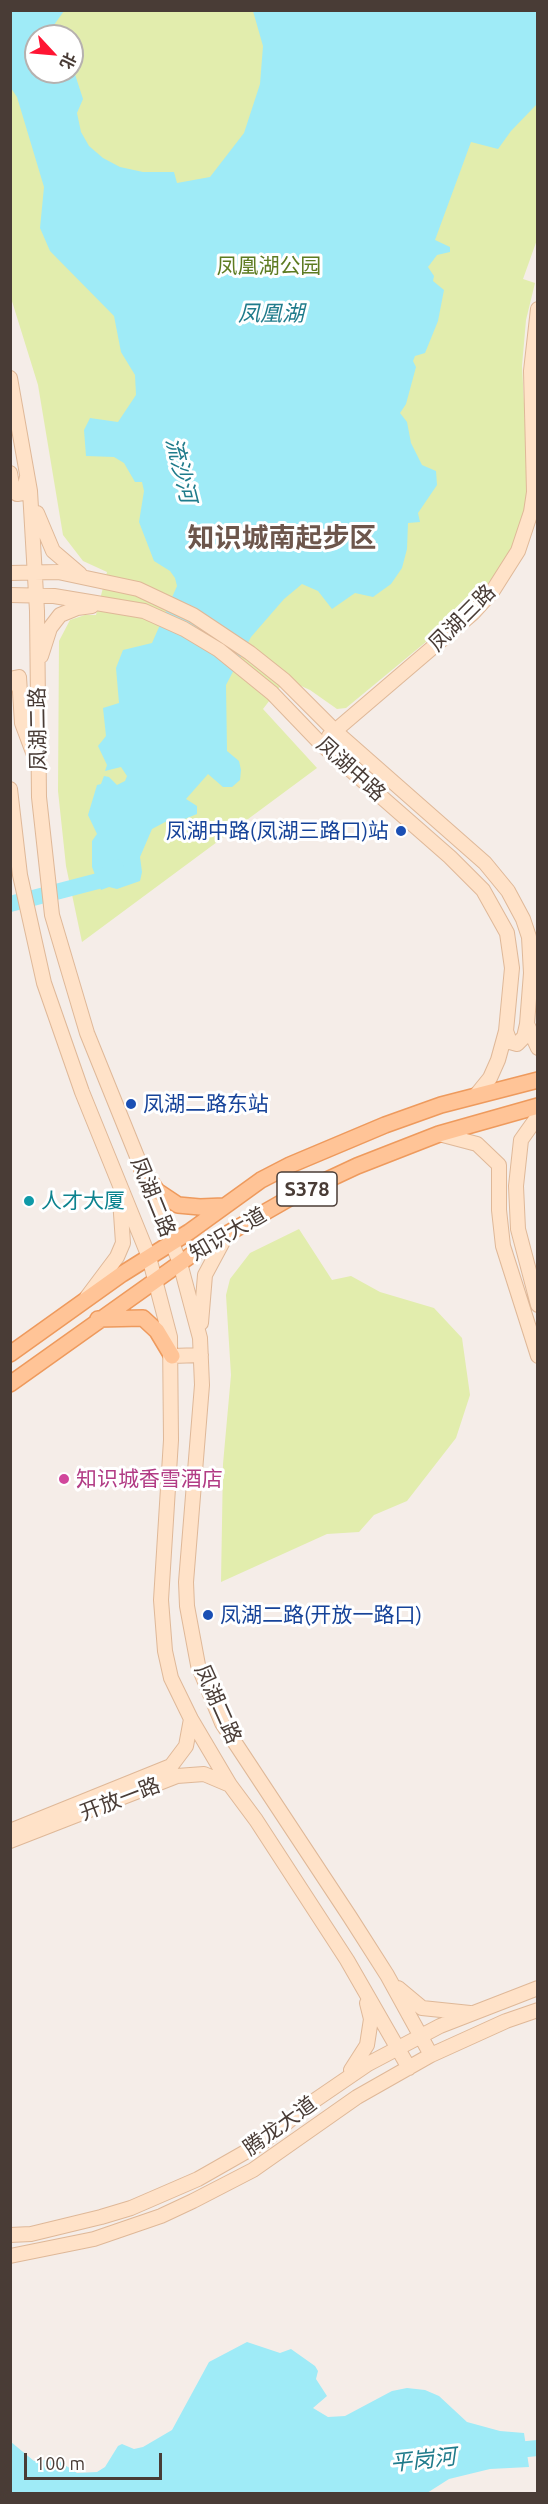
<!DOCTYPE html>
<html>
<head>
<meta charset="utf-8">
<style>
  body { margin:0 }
  #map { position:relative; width:548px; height:2504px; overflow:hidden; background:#f5ede8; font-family:Ubuntu,"Noto Sans SC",sans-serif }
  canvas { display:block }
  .frame { position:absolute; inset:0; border:12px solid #493c36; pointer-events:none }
  .north { position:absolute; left:24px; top:24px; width:60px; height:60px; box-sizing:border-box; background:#fff; border:2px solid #b6b1af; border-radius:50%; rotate:116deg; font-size:16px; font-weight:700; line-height:24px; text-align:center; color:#493c36 }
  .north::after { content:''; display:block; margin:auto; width:21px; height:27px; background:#ff1533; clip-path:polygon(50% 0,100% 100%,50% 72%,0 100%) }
  .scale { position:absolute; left:24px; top:2453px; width:138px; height:27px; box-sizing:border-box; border:3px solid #493c36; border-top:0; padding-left:8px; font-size:18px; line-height:21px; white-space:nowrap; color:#493c36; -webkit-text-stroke:4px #fff; paint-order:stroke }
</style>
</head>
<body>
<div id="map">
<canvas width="548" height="2504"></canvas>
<div class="frame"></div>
<div class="north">北</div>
<div class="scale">100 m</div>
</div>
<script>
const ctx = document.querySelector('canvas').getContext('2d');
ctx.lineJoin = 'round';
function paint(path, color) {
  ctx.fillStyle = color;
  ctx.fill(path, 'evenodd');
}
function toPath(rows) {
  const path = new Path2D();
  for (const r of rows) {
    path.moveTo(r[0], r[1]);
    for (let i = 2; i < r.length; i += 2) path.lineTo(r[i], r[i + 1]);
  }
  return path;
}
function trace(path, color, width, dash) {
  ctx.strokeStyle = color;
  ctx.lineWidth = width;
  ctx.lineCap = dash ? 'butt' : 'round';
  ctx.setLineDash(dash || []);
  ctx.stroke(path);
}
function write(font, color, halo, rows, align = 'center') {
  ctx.font = font + ' Ubuntu,"Noto Sans SC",sans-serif';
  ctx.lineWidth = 6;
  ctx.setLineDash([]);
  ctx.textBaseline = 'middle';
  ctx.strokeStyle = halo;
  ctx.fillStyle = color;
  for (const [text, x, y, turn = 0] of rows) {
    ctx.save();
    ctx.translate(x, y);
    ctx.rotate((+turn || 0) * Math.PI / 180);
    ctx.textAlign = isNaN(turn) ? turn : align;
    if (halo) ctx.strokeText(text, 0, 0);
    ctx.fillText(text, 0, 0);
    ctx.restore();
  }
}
paint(toPath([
  [11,11,537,11,538,237,523,279,535,283,526,320,522,366,528,477,527,502,515,544,495,578,473,603,346,708,337,709,310,690,286,679,263,709,317,768,82,942,66,866,58,791,59,641,70,620,85,615,96,615,107,572,83,561,63,535,38,385,11,298],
  [36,36,72,36,72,72,36,72],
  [299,1229,332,1280,351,1276,380,1292,434,1308,462,1338,470,1395,456,1438,407,1501,374,1515,359,1532,327,1534,221,1582,223,1464,231,1375,226,1295,230,1279,250,1253]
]), '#e2edad');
paint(toPath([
  [11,11,64,11,46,36,36,36,36,72,72,72,72,65,83,99,77,113,81,132,89,146,103,158,120,167,143,172,174,172,177,183,210,177,244,133,260,84,263,46,253,11,537,11,537,104,511,131,498,149,471,142,435,240,450,247,450,252,437,255,428,267,434,276,433,281,444,290,438,321,425,353,415,356,413,361,416,367,406,404,400,413,407,422,411,443,422,465,436,471,437,485,418,513,420,522,408,523,407,549,402,568,391,584,373,597,355,593,332,609,318,591,302,584,284,599,251,637,226,685,227,751,239,761,241,770,240,780,232,787,223,787,208,774,186,799,197,806,197,814,170,825,167,821,152,829,140,857,142,872,140,881,117,889,109,887,101,890,92,867,92,841,97,834,88,815,97,785,101,784,104,776,109,777,117,785,125,781,127,776,121,767,105,771,107,765,98,746,106,736,103,708,119,703,116,668,123,650,152,643,177,586,175,578,170,571,154,561,139,522,144,491,142,482,135,482,124,463,114,457,86,456,84,430,90,418,118,422,136,395,135,375,121,352,114,316,50,251,40,228,44,187,17,97,11,88],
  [247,2342,280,2353,291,2349,315,2366,318,2371,316,2379,327,2396,313,2408,328,2417,345,2416,392,2391,407,2388,425,2390,439,2396,467,2422,500,2431,524,2433,529,2467,490,2469,449,2479,427,2493,11,2493,11,2442,34,2461,56,2459,77,2473,97,2472,105,2467,118,2446,122,2444,134,2449,143,2447,172,2430,209,2362]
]), '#9febf7');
trace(toPath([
  [10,904,98,881,116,867],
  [506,2451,538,2448]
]), '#9febf7', 16);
const secondary = toPath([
  [10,378,30,491,37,611,39,797,52,915,87,1033,180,1263,200,1338,202,1385,186,1582,187,1606,198,1665,222,1723,350,1917,387,1975,431,2055],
  [10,473,13,491,17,494,23,493,27,477],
  [37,513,53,551,80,574],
  [10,573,58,572,138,589,193,615,250,653,284,680,335,731,485,863,508,891,523,919,529,937,531,973,527,1024,538,1048],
  [10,595,54,596,144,611,184,629,219,650,272,693,321,744,450,857,483,890,507,933,512,968,506,1031,498,1060,490,1078,477,1094],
  [41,656,50,628,60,615,77,608,92,606],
  [10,684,14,678,19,677,22,723,34,755],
  [329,736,473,613,492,592,518,551,531,512,534,492,531,371,538,309],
  [10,789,20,875,44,983,82,1092,149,1257,170,1337,171,1440,161,1600,165,1651,171,1678,191,1719,230,1785,256,1820,347,1960,409,2068],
  [506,1031,510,1042,517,1044,524,1037,527,1024],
  [538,1116,521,1140,516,1186,518,1229,538,1305],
  [439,1134,477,1144,499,1165,499,1210,503,1246,538,1356],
  [87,1297,117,1257,123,1243,120,1199],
  [201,1323,205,1275,227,1234],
  [172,1356,201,1355],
  [10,1831,171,1766,186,1746,191,1719],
  [10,1841,177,1776,204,1774,230,1785],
  [398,1988,422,2008,470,2013],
  [351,2070,367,2045,371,2019,367,2003],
  [10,2235,31,2234,101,2217,131,2208,198,2179,263,2142,308,2105,368,2064,440,2026,538,1988],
  [10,2256,94,2239,161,2216,193,2201,253,2170,357,2097,431,2055,506,2021,538,2010]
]);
const primary = toPath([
  [142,1169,157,1191,178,1205,200,1207,224,1206],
  [98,1319,143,1318,157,1331,172,1356],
  [10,1354,122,1274,189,1232,261,1180,290,1165,385,1125,441,1105,538,1080],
  [10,1384,197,1251,295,1195,357,1166,439,1134,538,1106]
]);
trace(secondary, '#dfb898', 16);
trace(primary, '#ee9a5d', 18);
trace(secondary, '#ffe2c8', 14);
trace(primary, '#ffc497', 15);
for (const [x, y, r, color] of [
  [401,831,6,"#1a4fb4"],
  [131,1104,6,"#1a4fb4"],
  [29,1201,6,"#0f9aa8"],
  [64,1479,6,"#d1479c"],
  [208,1615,6,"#1a4fb4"]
]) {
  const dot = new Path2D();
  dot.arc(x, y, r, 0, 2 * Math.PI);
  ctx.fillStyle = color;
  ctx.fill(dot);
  trace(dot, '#fff', 2);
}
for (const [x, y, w] of [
  [307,1189,60]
]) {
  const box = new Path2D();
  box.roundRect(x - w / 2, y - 17, w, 34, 4.5);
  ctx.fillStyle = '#fff';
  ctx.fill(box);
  trace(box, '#493c36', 1.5);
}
write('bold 20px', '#493c36', null, [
  ["S378",307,1189]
]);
write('21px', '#5d7b22', '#fff', [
  ["凤凰湖公园",269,266]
]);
write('21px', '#493c36', '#fff', [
  ["凤湖三路",462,618,-45],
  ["凤湖二路",38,729,-91],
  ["凤湖中路",351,769,42],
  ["凤湖二路",153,1197,68],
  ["知识大道",228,1234,-30],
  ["凤湖二路",218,1704,66],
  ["开放一路",120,1799,-21],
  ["腾龙大道",280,2126,-36]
]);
write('21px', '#164399', '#fff', [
  ["凤湖中路(凤湖三路口)站",389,831,"right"],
  ["凤湖二路东站",143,1104],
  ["凤湖二路(开放一路口)",220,1615]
], 'left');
write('21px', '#0d838f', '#fff', [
  ["人才大厦",41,1201]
], 'left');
write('21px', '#b23c85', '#fff', [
  ["知识城香雪酒店",76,1479]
], 'left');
write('italic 22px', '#1f7b8b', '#fff', [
  ["凤凰湖",271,314],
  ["流沙河",181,470,76],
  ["平岗河",423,2460,-6]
]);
write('bold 27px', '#6d564c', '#fff', [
  ["知识城南起步区",282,538]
]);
</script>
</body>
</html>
